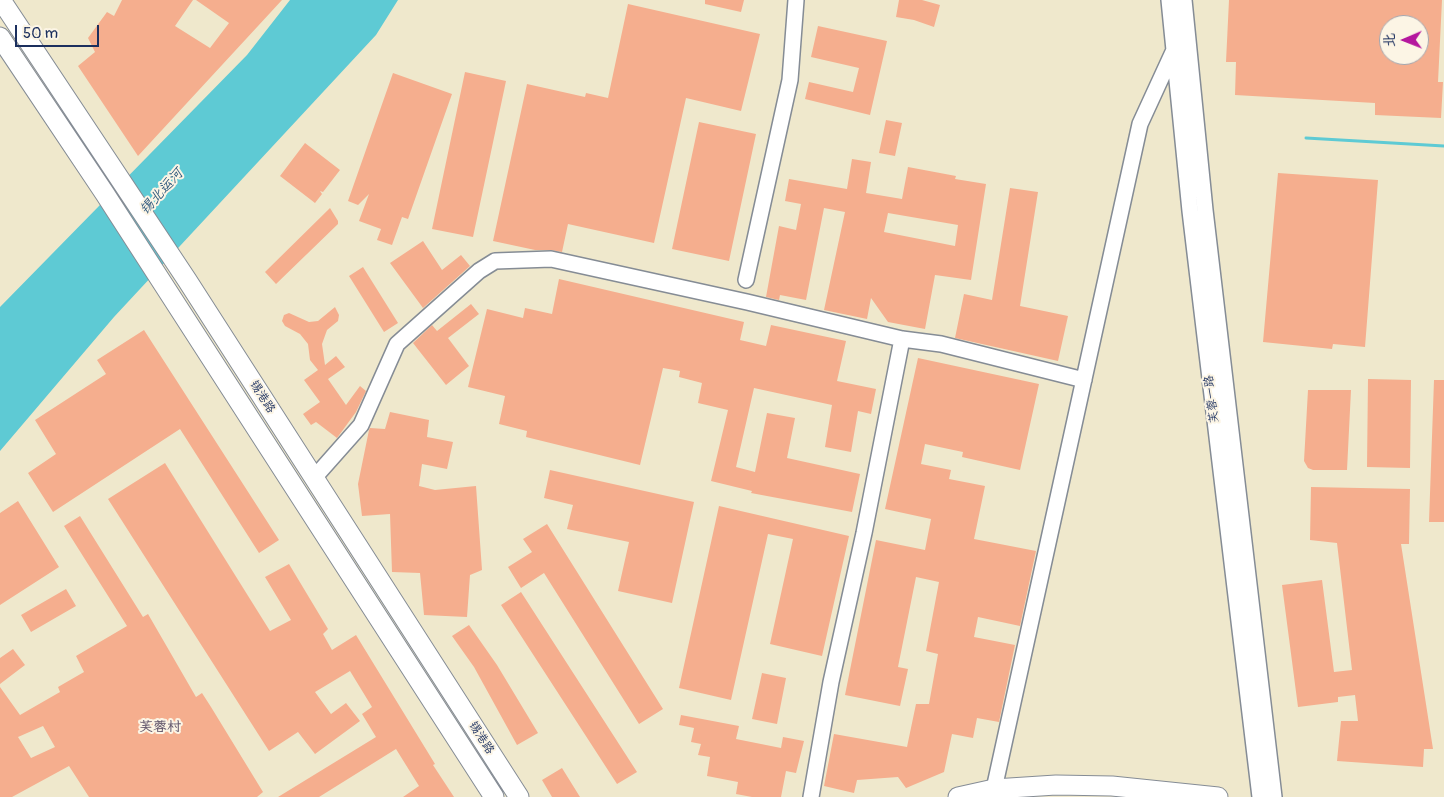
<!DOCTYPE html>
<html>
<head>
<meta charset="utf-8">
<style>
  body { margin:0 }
  #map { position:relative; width:1444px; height:797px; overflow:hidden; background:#efe8cc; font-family:Pangolin,"LXGW WenKai TC",sans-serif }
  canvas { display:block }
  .north { position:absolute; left:1379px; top:15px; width:50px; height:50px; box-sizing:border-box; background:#fcf5e5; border:1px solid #a2a6af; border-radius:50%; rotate:269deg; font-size:14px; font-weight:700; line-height:20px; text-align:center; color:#1b2f5e }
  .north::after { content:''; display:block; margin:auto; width:18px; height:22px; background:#b5179e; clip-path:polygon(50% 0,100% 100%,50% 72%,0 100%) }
  .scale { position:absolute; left:15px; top:25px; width:84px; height:22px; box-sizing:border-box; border:2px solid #1b2f5e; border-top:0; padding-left:6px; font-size:15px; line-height:18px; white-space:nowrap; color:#1b2f5e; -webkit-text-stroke:4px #fcf5e5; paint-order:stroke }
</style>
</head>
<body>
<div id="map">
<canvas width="1444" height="797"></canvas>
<div class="north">北</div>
<div class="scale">50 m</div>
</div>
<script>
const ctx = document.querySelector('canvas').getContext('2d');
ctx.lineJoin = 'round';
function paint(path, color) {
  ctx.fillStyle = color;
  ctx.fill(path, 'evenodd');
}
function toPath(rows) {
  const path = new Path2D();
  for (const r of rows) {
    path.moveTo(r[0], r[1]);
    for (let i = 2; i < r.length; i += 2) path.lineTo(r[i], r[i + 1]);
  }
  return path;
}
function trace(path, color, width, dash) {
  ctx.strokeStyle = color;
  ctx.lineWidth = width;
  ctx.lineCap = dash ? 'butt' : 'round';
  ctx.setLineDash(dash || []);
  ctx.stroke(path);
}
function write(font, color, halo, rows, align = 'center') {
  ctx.font = font + ' Pangolin,"LXGW WenKai TC",sans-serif';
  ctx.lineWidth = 4;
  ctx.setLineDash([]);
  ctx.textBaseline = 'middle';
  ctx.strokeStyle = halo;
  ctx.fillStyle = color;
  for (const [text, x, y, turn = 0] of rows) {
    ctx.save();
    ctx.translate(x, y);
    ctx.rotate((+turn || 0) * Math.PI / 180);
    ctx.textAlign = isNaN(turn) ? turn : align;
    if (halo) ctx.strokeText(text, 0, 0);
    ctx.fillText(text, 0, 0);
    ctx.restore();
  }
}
paint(toPath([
  [290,0,398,0,376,35,114,317,0,451,0,307,247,55]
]), '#5ecad4');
trace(toPath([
  [1306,138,1444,146]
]), '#5ecad4', 3);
paint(toPath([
  [122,0,193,0,175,26,210,48,229,23,196,0,282,0,138,156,78,66,95,52,88,38,107,12,114,16],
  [705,0,744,0,741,12,705,4],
  [899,0,922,0,940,5,934,27,914,20,896,17],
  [1229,0,1442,0,1438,82,1443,82,1441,118,1375,115,1375,103,1235,95,1236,62,1226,62],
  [1389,25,1419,25,1419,55,1389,55],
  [628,4,760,34,741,111,686,98,654,243,568,224,562,252,551,250,535,250,493,241,527,84,585,97,586,93,608,98],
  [818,26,887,41,870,115,805,99,809,82,853,92,859,68,811,57],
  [465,72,506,81,473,237,432,229],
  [393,73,452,94,408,219,402,217,392,245,377,240,381,229,359,221,369,194,358,205,348,201],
  [886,120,902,123,895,156,879,153],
  [699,122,756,134,729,261,672,249],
  [305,143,340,170,323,192,320,191,322,194,315,203,280,176],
  [852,159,871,162,866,193,902,199,908,167,956,176,955,179,986,184,971,280,935,275,925,329,888,322,871,298,867,319,824,310,845,212,824,208,806,300,780,295,779,300,766,297,779,226,796,230,801,204,785,201,789,179,847,189],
  [888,213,958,225,955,246,884,232],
  [1278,173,1378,180,1365,347,1333,344,1332,349,1263,342],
  [1010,188,1038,192,1020,306,1068,316,1058,361,955,338,964,294,992,300],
  [330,208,338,221,338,224,276,284,265,272],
  [423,241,442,270,461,255,470,266,423,308,390,263],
  [363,267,398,323,384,332,349,276],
  [559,279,744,322,740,340,766,346,771,325,846,341,837,381,876,389,871,414,858,411,851,452,825,447,832,405,754,388,736,467,755,472,767,413,795,418,787,458,860,474,852,512,751,493,752,491,711,481,728,410,698,403,702,383,679,377,680,371,663,368,640,465,526,437,527,431,499,424,505,396,468,387,487,309,523,318,525,308,552,314],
  [471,304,479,314,448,338,469,366,446,385,413,343,432,325,437,331],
  [335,307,339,315,338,321,327,330,322,344,325,365,336,356,345,367,328,379,346,405,360,386,366,391,356,412,337,438,316,422,311,425,303,414,320,402,304,380,318,370,310,360,308,344,300,334,285,326,282,321,284,315,289,313,309,322,318,321],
  [144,330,279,540,259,553,180,429,53,512,28,473,56,454,35,420,106,374,97,360],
  [918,358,1039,384,1020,470,962,457,963,452,925,444,921,464,951,470,949,479,985,486,974,539,1036,551,1020,626,978,617,974,637,1015,645,999,722,977,718,973,738,952,734,944,772,906,788,898,777,857,780,854,793,824,786,834,734,907,747,916,704,929,704,938,654,926,651,939,582,916,577,898,667,908,669,900,706,845,695,876,540,925,550,931,519,885,509],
  [1368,379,1411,380,1410,468,1367,467],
  [1434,380,1444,380,1444,522,1429,522],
  [1308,390,1351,390,1347,470,1313,470,1308,468,1304,461],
  [390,412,429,420,427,437,453,442,447,469,422,464,419,486,435,490,476,486,482,570,470,575,467,617,424,615,420,573,392,572,390,514,362,516,358,484,369,430,370,428,385,429],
  [165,463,270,631,291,620,265,577,289,564,328,629,323,634,332,650,356,635,435,764,433,765,454,797,403,797,419,786,396,749,319,797,278,797,376,737,362,714,372,707,350,671,315,692,331,714,346,703,360,721,315,754,298,732,269,751,108,499],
  [550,470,694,502,672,603,618,591,629,542,567,529,573,505,544,498],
  [1311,487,1410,489,1409,544,1401,544,1433,749,1424,749,1423,767,1337,761,1341,721,1358,721,1355,695,1338,697,1338,702,1298,707,1282,585,1322,580,1334,672,1352,670,1337,543,1310,540],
  [18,501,59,567,0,605,0,513],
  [719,506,849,536,822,656,770,644,793,539,768,534,731,700,679,688],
  [80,516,143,617,148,614,196,697,202,693,211,707,263,792,257,797,89,797,69,766,12,797,0,797,0,687,20,715,60,692,58,687,84,672,76,656,127,626,64,526],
  [43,726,55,747,31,758,18,737],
  [547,524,663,709,639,724,544,573,521,588,508,567,532,552,523,539],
  [66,589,76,606,31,632,21,615],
  [521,592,637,772,617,784,501,605],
  [469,625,497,665,538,733,517,745,474,667,452,636],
  [13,649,25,665,0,684,0,658],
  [762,673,786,678,777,724,752,719],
  [681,715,739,726,736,739,781,748,783,737,804,741,796,773,786,771,781,797,752,797,736,794,738,782,707,776,710,757,698,755,701,744,691,742,694,728,679,725],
  [562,768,580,797,552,797,542,780]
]), '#f5ae8e');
const minor = toPath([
  [1169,0,1190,211,1260,797],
  [1184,0,1205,210,1274,797],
  [746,280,790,80,796,0],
  [314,478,361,425,397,344,479,271,495,261,551,259,747,302,902,339,941,344,1084,380],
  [994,789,1140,124,1174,50],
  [811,797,831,682,864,533,902,339]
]);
const major = toPath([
  [1,0,187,280,519,797],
  [0,37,105,194,494,797],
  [958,797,994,789,1056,785,1112,786,1218,797]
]);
trace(minor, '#858c95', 18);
trace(major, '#858c95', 21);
trace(minor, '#fff', 15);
trace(major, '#fff', 19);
write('12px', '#1b2f5e', '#fcf5e5', [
  ["锡港路",262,397,57],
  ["芙蓉一路",1212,399,-97],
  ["锡港路",481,738,57]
]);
write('italic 14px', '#2c567c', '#fcf5e5', [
  ["锡北运河",162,192,-48]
]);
write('bold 14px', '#675b6f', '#fcf5e5', [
  ["芙蓉村",160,727]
]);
</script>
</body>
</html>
